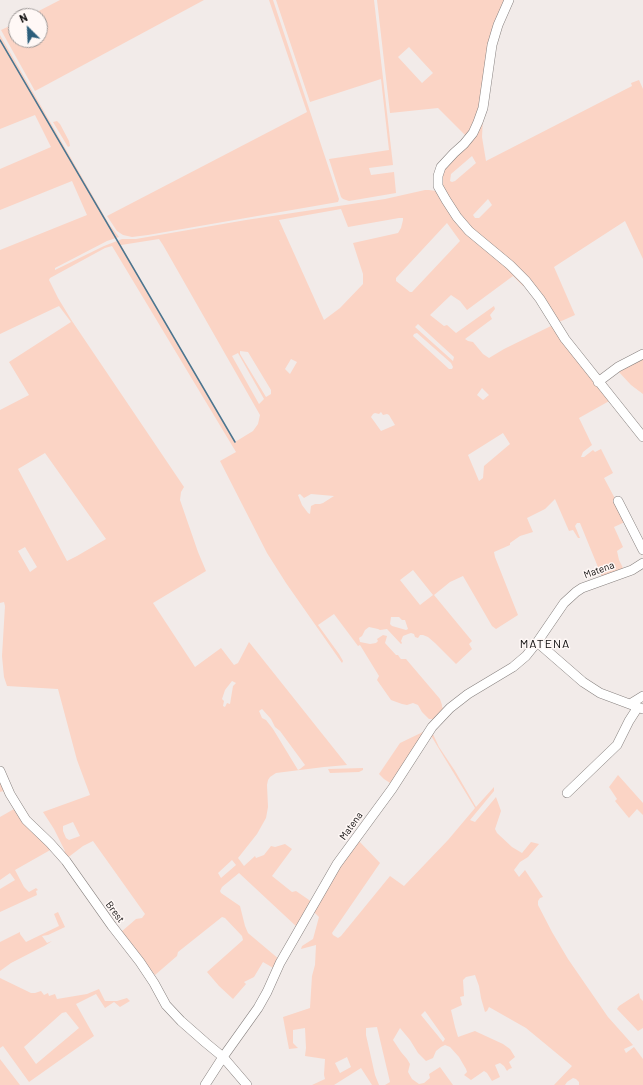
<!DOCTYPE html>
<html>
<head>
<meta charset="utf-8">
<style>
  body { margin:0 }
  #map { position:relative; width:643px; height:1085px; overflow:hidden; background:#f2ebe9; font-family:Barlow,sans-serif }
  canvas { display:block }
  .north { position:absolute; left:8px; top:8px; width:40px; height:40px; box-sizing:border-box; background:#fff8f6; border:1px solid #9e9998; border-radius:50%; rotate:336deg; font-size:11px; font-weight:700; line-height:16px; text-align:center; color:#0d0b0b }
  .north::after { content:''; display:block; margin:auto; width:14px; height:18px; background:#2b5d7a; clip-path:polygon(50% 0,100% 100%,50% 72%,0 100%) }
</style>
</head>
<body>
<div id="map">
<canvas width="643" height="1085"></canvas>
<div class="north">N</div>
</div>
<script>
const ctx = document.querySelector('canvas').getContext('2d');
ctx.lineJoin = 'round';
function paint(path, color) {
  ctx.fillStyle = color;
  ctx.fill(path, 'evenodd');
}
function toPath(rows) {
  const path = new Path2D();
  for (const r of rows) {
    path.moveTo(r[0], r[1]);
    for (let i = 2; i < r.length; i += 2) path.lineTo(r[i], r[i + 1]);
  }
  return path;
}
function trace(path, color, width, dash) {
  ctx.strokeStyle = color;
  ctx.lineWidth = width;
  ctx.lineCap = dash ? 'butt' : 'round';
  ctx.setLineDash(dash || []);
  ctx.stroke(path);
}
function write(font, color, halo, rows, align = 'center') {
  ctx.font = font + ' Barlow,sans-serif';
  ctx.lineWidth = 3;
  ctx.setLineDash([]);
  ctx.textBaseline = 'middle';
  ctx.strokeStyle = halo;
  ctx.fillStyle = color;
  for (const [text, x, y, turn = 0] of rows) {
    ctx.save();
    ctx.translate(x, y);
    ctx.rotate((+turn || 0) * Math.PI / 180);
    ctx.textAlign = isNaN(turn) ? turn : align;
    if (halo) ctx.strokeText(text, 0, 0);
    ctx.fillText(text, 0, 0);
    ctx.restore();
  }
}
paint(toPath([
  [60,0,204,0,35,91,1,30,16,23,16,40,40,40,40,16,29,16],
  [269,0,273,0,339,199,338,202,148,235,132,237,123,235,117,231,107,216,307,112],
  [276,0,374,0,393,165,369,168,371,175,394,172,396,193,349,201,343,199,341,197,329,159,389,150,381,79,310,102],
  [377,0,507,0,479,111,467,137,438,108,390,113],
  [409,47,433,73,422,83,398,57],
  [0,35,109,224,119,237,107,241,55,268,55,270,104,246,122,239,136,239,246,220,385,199,425,190,429,190,436,191,525,285,523,286,513,276,467,310,460,301,451,295,430,315,444,326,447,325,456,333,494,306,495,309,490,315,492,319,465,339,468,341,473,342,483,354,489,358,504,349,553,325,611,400,579,418,592,445,583,452,581,457,584,457,593,450,595,452,601,449,613,473,604,478,627,521,614,527,623,547,617,551,619,560,623,568,622,570,602,577,580,523,577,523,575,526,580,538,578,538,573,530,569,531,555,499,545,509,527,518,533,532,520,536,510,543,510,545,494,552,495,557,512,600,518,615,496,629,492,626,463,576,450,582,434,595,472,641,469,644,472,649,456,664,435,643,428,637,423,635,420,635,418,638,415,637,414,634,411,633,408,634,403,636,401,641,402,643,401,644,387,629,380,630,378,629,369,627,365,630,362,636,359,638,360,642,370,644,376,643,378,641,377,639,383,635,387,636,385,643,396,655,398,655,400,658,401,659,406,659,440,699,442,705,442,707,444,709,434,720,432,719,429,719,422,712,418,705,413,703,407,705,402,704,391,700,377,680,379,676,360,645,358,646,334,614,318,625,339,654,343,661,342,663,286,583,267,553,220,461,236,452,112,246,105,248,50,278,49,280,58,298,72,321,184,487,181,492,180,500,198,552,206,571,153,603,195,667,221,648,234,665,238,663,249,642,347,765,324,767,276,773,270,777,268,780,267,785,268,807,266,818,257,834,238,858,244,866,255,856,256,858,264,855,271,846,275,847,285,844,292,849,272,876,292,892,296,891,312,902,298,928,239,873,222,887,220,891,221,893,240,906,245,926,248,933,280,960,275,969,263,962,254,977,244,982,246,984,233,999,219,986,207,972,243,940,242,936,225,918,222,917,178,952,177,956,155,975,121,932,136,919,142,918,145,914,93,841,83,846,66,859,62,853,65,851,54,829,43,812,90,795,77,760,58,689,7,686,4,677,2,656,5,606,4,602,0,603,0,410,29,395,9,362,71,322,59,306,0,334,0,250,87,215,72,181,0,210,0,169,51,147,35,115,0,129],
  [341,209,348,227,399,218,403,218,403,220,401,228,398,233,353,243,363,274,363,284,340,308,324,320,279,220],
  [447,223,460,241,412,292,410,292,396,281,396,278],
  [159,239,163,245,260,415,258,424,253,431,235,442,157,309,121,245],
  [418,324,454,357,453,361,415,327],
  [417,333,451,363,453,367,452,369,449,369,413,336,414,334],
  [240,351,248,352,271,390,271,394,266,397,240,354],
  [238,353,264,399,259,404,232,356],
  [291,359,297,362,290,374,285,369],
  [482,388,489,395,483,400,477,395],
  [381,412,383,415,387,414,389,415,395,425,381,431,371,417,373,414,375,413,379,414],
  [503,433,510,444,484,466,483,478,479,481,468,455],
  [45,453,106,539,77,556,67,561,18,469],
  [300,494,304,498,311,494,334,496,323,503,320,504,315,504,311,506,310,514,308,513,302,505,298,495],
  [25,547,37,567,30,572,18,551],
  [413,570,433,595,420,605,400,580],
  [391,617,399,617,402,620,405,620,408,629,406,630,392,626,390,624],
  [232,681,236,683,233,686,230,704,227,703,225,707,223,706,224,701,222,699,225,690],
  [262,709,263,710,271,719,275,727,280,731,305,765,300,769,298,770,273,729,266,720,262,718,259,711],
  [73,822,80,836,69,840,66,838,63,831,63,826],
  [232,860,236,865,221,878,218,873],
  [639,80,643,89,643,259,626,223,625,221,554,267,575,315,557,323,548,307,460,216,443,188,442,177,443,172,483,117,482,137,486,161,632,86,631,83],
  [472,156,476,163,455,181,452,182,450,181,451,174],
  [488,199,492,205,479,218,475,218,473,215],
  [57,121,60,124,69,141,70,146,68,147,53,122],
  [643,357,643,394,631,385,617,370],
  [425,731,392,782,390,783,384,779,379,774,400,743],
  [432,732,439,747,455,771,476,807,494,787,494,791,470,820,475,822,496,797,501,811,495,829,497,833,512,847,522,853,531,842,539,844,528,857,520,862,514,870,519,877,525,870,543,897,540,898,538,901,538,905,552,932,568,959,608,1017,633,1045,624,1049,626,1053,634,1047,643,1059,643,1085,579,1085,579,1082,576,1079,573,1078,567,1082,565,1085,554,1085,572,1066,526,1028,489,1007,487,1011,485,1012,481,998,479,986,475,975,466,977,463,980,464,996,460,997,462,1005,451,1010,455,1027,458,1037,475,1031,477,1032,503,1044,510,1049,515,1057,509,1062,512,1068,509,1069,507,1071,504,1066,500,1063,495,1065,500,1077,492,1081,487,1073,484,1071,471,1080,464,1075,467,1072,466,1069,459,1057,450,1047,445,1045,441,1047,436,1051,433,1058,426,1061,418,1053,410,1040,400,1028,393,1040,401,1052,407,1059,410,1064,408,1072,412,1079,419,1084,424,1083,430,1078,429,1074,440,1067,453,1085,385,1085,390,1082,377,1027,366,1028,366,1035,375,1075,379,1085,372,1085,361,1068,334,1085,312,1085,325,1079,324,1075,325,1059,305,1056,306,1048,305,1028,293,1030,293,1043,298,1048,289,1049,283,1017,310,1008,312,976,315,965,316,945,301,949,302,946,313,939,319,917,313,911,339,867,358,840,380,863,332,933,333,935,338,938,341,936,390,876,404,886,448,840,475,808,430,734],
  [425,1011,445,1039,443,1042,421,1015],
  [347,1057,351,1067,340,1073,335,1063],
  [363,768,363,770,359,772,330,773,328,769],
  [618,775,643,803,643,815,637,809,629,818,615,801,617,799,609,787],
  [0,778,52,849,15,870,24,887,29,892,36,888,38,890,36,891,37,895,0,912,0,889,15,880,10,873,0,880,0,817,14,809,3,791,0,792],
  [58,912,65,927,48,935,42,936,47,943,52,941,46,945,11,963,0,971,0,942,20,932,20,934,26,942,59,926,54,914],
  [0,978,31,993,35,993,41,991,44,995,48,993,49,996,55,994,57,999,87,994,99,989,105,1001,117,1001,127,998,130,1001,120,1007,114,1002,105,1008,96,994,76,1004,94,1036,29,1082,3,1046,0,1048],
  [66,1012,79,1028,36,1064,24,1047,62,1013],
  [639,993,640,998,643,1001,643,1028,638,1031,617,1009,619,1006],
  [0,1059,20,1085,0,1085]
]), '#fbd4c5');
trace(toPath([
  [0,40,235,442]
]), '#4b758f', 1.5);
const minor = toPath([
  [509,0,498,25,492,45,483,108,478,122,473,133,464,144,454,153,441,167,438,176,438,186,446,200,457,217,469,231,510,265,526,281,540,299,565,339,643,437],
  [598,382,618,367,643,354],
  [618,501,643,550],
  [537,642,583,682,600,693,643,709],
  [630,704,643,696],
  [0,771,10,794,26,820,50,843,66,861,112,926,140,962,154,983,166,1005,181,1021,206,1043,223,1057,247,1085],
  [567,793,617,745,629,721,638,707],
  [205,1085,223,1057,258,1008,267,992,280,963,337,864,392,789,432,727,450,708,468,694,513,667,526,656,538,641,564,603,576,592,582,588,632,570,643,563]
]);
trace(minor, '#87817f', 10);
trace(minor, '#fff', 9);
write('10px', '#0d0b0b', '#fff8f6', [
  ["Matena",599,570,-20],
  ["Matena",351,826,-54],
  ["Brest",115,912,53]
]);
ctx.letterSpacing = '1px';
write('12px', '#0d0b0b', '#fff8f6', [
  ["MATENA",545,644]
]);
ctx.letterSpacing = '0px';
</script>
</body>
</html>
